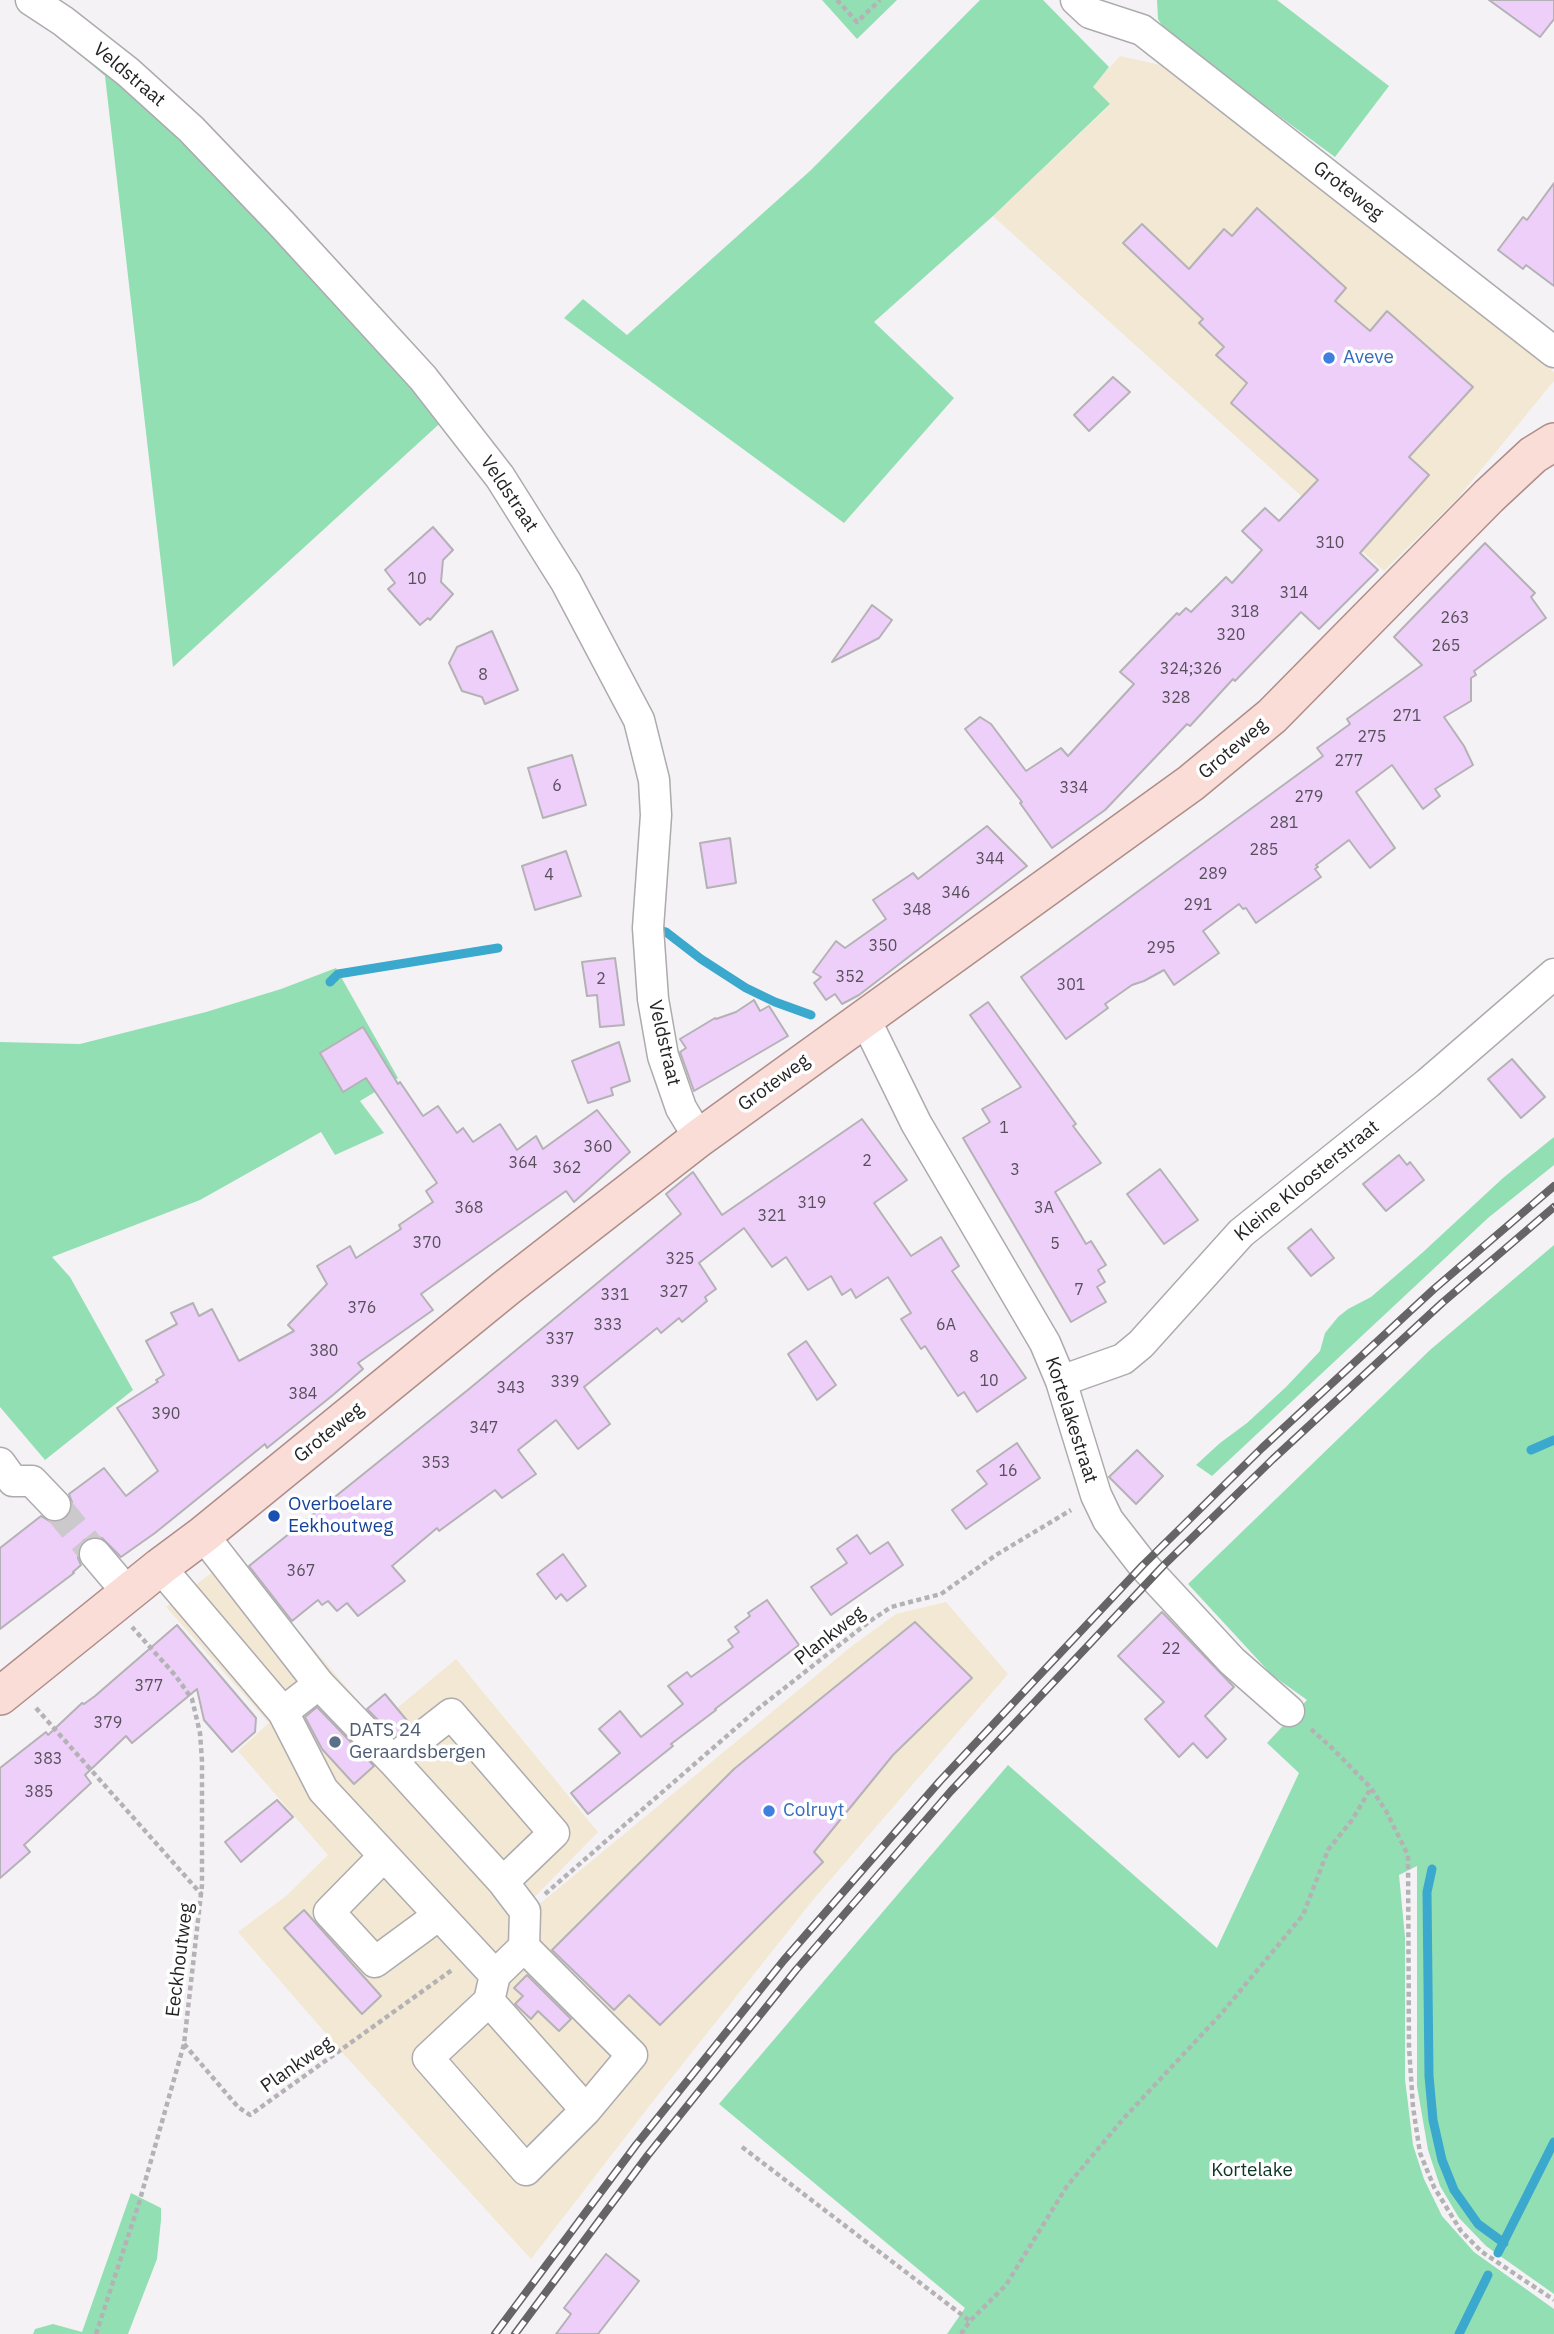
<!DOCTYPE html>
<html>
<head>
<meta charset="utf-8">
<style>
  body { margin:0 }
  canvas { display:block; background:#f4f2f5 }
</style>
</head>
<body>
<canvas width="1554" height="2334"></canvas>
<script>
const ctx = document.querySelector('canvas').getContext('2d');
ctx.lineJoin = 'round';
function paint(path, color) {
  ctx.fillStyle = color;
  ctx.fill(path, 'evenodd');
}
function toPath(rows) {
  const path = new Path2D();
  for (const r of rows) {
    path.moveTo(r[0], r[1]);
    for (let i = 2; i < r.length; i += 2) path.lineTo(r[i], r[i + 1]);
  }
  return path;
}
function trace(path, color, width, dash) {
  ctx.strokeStyle = color;
  ctx.lineWidth = width;
  ctx.lineCap = dash ? 'butt' : 'round';
  ctx.setLineDash(dash || []);
  ctx.stroke(path);
}
function write(font, color, halo, rows, align = 'center') {
  ctx.font = font + ' "IBM Plex Sans",sans-serif';
  ctx.lineWidth = 7;
  ctx.setLineDash([]);
  ctx.textBaseline = 'middle';
  ctx.strokeStyle = halo;
  ctx.fillStyle = color;
  for (const [text, x, y, turn = 0] of rows) {
    ctx.save();
    ctx.translate(x, y);
    ctx.rotate((+turn || 0) * Math.PI / 180);
    ctx.textAlign = isNaN(turn) ? turn : align;
    if (halo) ctx.strokeText(text, 0, 0);
    ctx.fillText(text, 0, 0);
    ctx.restore();
  }
}
paint(toPath([
  [1120,56,1174,68,1554,372,1554,381,1457,499,1384,571,993,216,1110,105,1092,87],
  [234,1556,378,1724,456,1659,598,1832,518,1914,520,1920,852,1646,896,1614,946,1602,1008,1674,812,1901,654,2100,531,2259,340,2050,238,1932,286,1896,328,1855,238,1751,269,1723,166,1607]
]), '#f2e8d3');
paint(toPath([
  [822,0,897,0,857,39],
  [980,0,1043,0,1109,67,1093,87,1110,104,993,216,874,322,954,398,844,523,564,318,583,299,627,335,811,170],
  [1157,0,1277,0,1389,86,1335,157,1170,36,1164,29,1158,19],
  [57,35,197,140,448,416,173,667,105,76],
  [336,968,398,1078,360,1101,384,1133,335,1155,321,1132,200,1200,52,1257,70,1277,133,1390,45,1460,0,1407,0,1042,80,1044,206,1012,281,989],
  [1554,1137,1554,1165,1488,1218,1212,1476,1196,1465,1220,1443,1247,1423,1286,1387,1320,1351,1325,1333,1338,1317,1348,1309,1371,1297,1422,1253,1503,1178],
  [1554,1245,1554,2294,1486,2246,1459,2218,1440,2186,1428,2150,1417,2086,1417,1866,1399,1875,1405,1937,1405,2079,1413,2145,1424,2179,1442,2216,1474,2252,1554,2309,1554,2334,947,2334,965,2308,719,2104,1008,1765,1217,1948,1299,1773,1267,1743,1307,1700,1272,1675,1188,1584,1430,1350],
  [131,2193,161,2208,161,2220,157,2259,128,2334,33,2334,35,2329,53,2324,82,2332]
]), '#93dfb4');
trace(toPath([
  [659,930,666,932,701,959,746,988,775,1002,811,1015],
  [330,982,338,974,498,948],
  [1531,1450,1554,1440],
  [1432,1869,1427,1892,1429,2076,1433,2120,1442,2160,1454,2190,1478,2224,1504,2243],
  [1498,2253,1554,2142],
  [1459,2334,1488,2275]
]), '#3ba8ce', 9);
const building = toPath([
  [1489,0,1554,0,1554,19,1540,37,1489,0],
  [1554,183,1554,286,1526,265,1523,269,1498,250,1523,217,1527,220,1554,183],
  [1257,208,1346,288,1335,301,1370,331,1387,311,1473,387,1409,457,1429,475,1360,553,1378,570,1319,629,1301,612,1235,681,1233,679,1190,726,1187,724,1105,810,1052,848,1020,803,1022,802,965,729,980,717,991,724,1026,771,1061,748,1068,756,1134,684,1120,672,1177,613,1179,615,1186,608,1191,612,1226,577,1232,583,1262,550,1242,531,1265,508,1279,521,1318,480,1231,403,1247,383,1216,355,1224,347,1199,323,1203,319,1123,243,1142,224,1189,269,1224,229,1232,236,1257,208],
  [1113,377,1130,392,1089,431,1074,415,1113,377],
  [433,527,453,550,443,560,441,582,453,594,430,620,428,618,420,625,388,589,395,583,385,570,433,527],
  [1485,543,1535,593,1531,597,1546,618,1474,671,1476,675,1471,678,1471,701,1444,717,1464,746,1473,765,1435,789,1440,796,1423,809,1392,765,1356,792,1395,848,1370,868,1349,840,1316,865,1318,867,1315,869,1321,877,1256,923,1246,908,1243,909,1239,904,1203,931,1219,953,1174,985,1164,970,1144,981,1132,985,1105,1004,1108,1008,1066,1039,1021,977,1323,756,1317,748,1350,724,1347,719,1422,665,1394,637,1485,543],
  [872,605,892,620,879,638,832,662,872,605],
  [492,631,518,690,485,704,482,697,462,691,449,663,457,647,492,631],
  [572,755,586,805,543,818,528,768,572,755],
  [987,826,1027,866,859,995,842,1004,835,994,826,1000,814,983,821,977,813,972,836,941,845,948,886,919,873,900,913,873,918,879,987,826],
  [730,838,736,883,707,888,700,843,730,838],
  [566,851,581,896,535,910,522,866,566,851],
  [615,958,624,1025,600,1027,597,995,587,996,582,962,615,958],
  [754,1000,760,1011,769,1006,788,1036,694,1091,680,1052,686,1048,680,1039,715,1018,716,1019,736,1012,754,1000],
  [988,1002,1076,1124,1073,1126,1101,1163,1055,1192,1086,1244,1091,1241,1106,1265,1098,1270,1105,1282,1097,1287,1106,1302,1071,1322,963,1138,990,1122,982,1109,1021,1087,970,1015,988,1002],
  [363,1027,398,1084,400,1082,423,1116,438,1106,457,1133,463,1128,473,1142,500,1124,517,1150,536,1136,543,1149,597,1110,630,1152,574,1202,566,1191,421,1294,433,1310,358,1363,363,1369,333,1395,267,1448,265,1444,155,1533,121,1557,102,1538,93,1537,84,1540,78,1549,78,1558,81,1565,73,1572,74,1573,0,1629,0,1548,41,1516,51,1522,60,1522,67,1518,72,1509,72,1502,69,1494,104,1468,126,1496,158,1471,117,1408,158,1382,156,1380,164,1375,146,1341,177,1324,171,1313,193,1303,199,1316,212,1309,239,1361,294,1331,288,1325,327,1284,317,1266,350,1246,356,1258,401,1229,399,1225,433,1202,426,1191,437,1183,366,1078,343,1092,320,1053,363,1027],
  [619,1042,630,1081,611,1088,613,1095,588,1103,572,1061,619,1042],
  [1512,1059,1545,1097,1521,1118,1488,1079,1512,1059],
  [862,1119,907,1180,874,1203,911,1256,941,1237,959,1266,952,1271,1026,1378,977,1412,964,1392,958,1396,925,1346,921,1349,901,1319,911,1313,888,1277,856,1298,851,1289,842,1295,831,1276,808,1290,786,1257,772,1267,744,1228,699,1263,716,1289,705,1297,707,1301,682,1322,679,1318,661,1333,657,1328,584,1387,610,1424,578,1449,556,1420,518,1450,536,1474,502,1498,495,1490,439,1531,437,1528,392,1566,405,1581,358,1616,347,1603,337,1611,328,1601,322,1605,318,1600,292,1621,249,1566,469,1389,681,1214,666,1194,693,1172,722,1215,862,1119],
  [1399,1155,1407,1165,1410,1162,1424,1180,1386,1211,1363,1184,1399,1155],
  [1160,1169,1198,1220,1164,1244,1127,1194,1160,1169],
  [1311,1229,1334,1258,1311,1276,1288,1248,1311,1229],
  [806,1341,836,1385,817,1400,788,1354,806,1341],
  [1017,1443,1040,1478,966,1529,952,1510,987,1484,977,1471,1017,1443],
  [1137,1450,1163,1476,1136,1504,1109,1477,1137,1450],
  [857,1535,870,1554,888,1542,903,1565,831,1615,811,1587,847,1563,837,1549,857,1535],
  [563,1554,586,1586,567,1601,561,1594,556,1599,537,1574,563,1554],
  [767,1600,799,1645,715,1709,716,1710,671,1744,673,1746,588,1814,571,1793,620,1753,599,1729,620,1711,641,1737,683,1704,668,1686,687,1672,691,1677,733,1647,728,1640,739,1632,735,1627,750,1616,748,1613,767,1600],
  [1162,1612,1234,1687,1205,1716,1226,1739,1207,1758,1193,1743,1179,1757,1145,1719,1164,1702,1118,1656,1162,1612],
  [915,1622,972,1678,893,1755,814,1852,823,1862,660,2025,629,1995,614,2010,552,1950,734,1769,915,1622],
  [177,1625,256,1718,255,1732,232,1752,204,1720,197,1689,132,1743,126,1736,85,1775,91,1783,24,1845,30,1852,0,1878,0,1768,46,1732,48,1735,82,1703,84,1704,95,1696,177,1625],
  [385,1694,409,1723,394,1736,367,1709,385,1694],
  [317,1707,374,1766,354,1784,322,1749,305,1717,317,1707],
  [277,1800,293,1817,241,1862,225,1842,277,1800],
  [304,1910,381,1996,362,2014,284,1928,304,1910],
  [527,1975,571,2019,559,2031,538,2011,531,2019,515,2004,523,1996,514,1988,527,1975],
  [606,2254,639,2281,598,2334,556,2334,571,2314,564,2308,606,2254]
]);
paint(building, '#edcffa');
trace(building, '#b4b2b5', 2);
trace(toPath([
  [55,1505,95,1554]
]), '#cbc9cb', 30, [30, 15]);
const minor = toPath([
  [31,0,63,21,128,72,191,129,281,223,423,378,500,477,566,582,639,720,654,780,656,815,648,928,653,999,663,1056,681,1108,699,1138],
  [1076,0,1090,13,1142,30,1554,352],
  [864,1017,916,1123,1045,1343,1061,1381,1096,1495,1108,1520,1143,1565,1232,1661,1289,1711],
  [1061,1381,1123,1359,1141,1344,1241,1233,1428,1083,1554,974],
  [0,1463,13,1481,32,1481,55,1505],
  [95,1554,128,1593],
  [160,1567,283,1712,319,1684,203,1535],
  [319,1684,392,1760,503,1882,525,1911,524,1947,495,1975,489,2001,586,2110,632,2055,524,1947],
  [283,1712,323,1790,495,1975],
  [392,1760,451,1714,554,1833,503,1882],
  [384,1856,329,1912,375,1962,439,1915],
  [489,2001,428,2058,526,2170,586,2110]
]);
const major = toPath([
  [0,1696,160,1567,203,1535,506,1288,699,1138,1191,783,1272,716,1489,496,1533,455,1554,442]
]);
trace(minor, '#adabae', 33);
trace(major, '#af8d88', 40);
trace(toPath([
  [837,0,857,22,880,0],
  [36,1708,202,1895],
  [1311,1729,1333,1749,1371,1788,1386,1811,1408,1855,1409,2047,1413,2107,1420,2153,1434,2187,1461,2231,1482,2252,1554,2300],
  [545,1894,759,1708,870,1621,891,1607,941,1594,996,1555,1071,1510],
  [184,2044,238,2107,250,2115,452,1970],
  [742,2147,970,2321],
  [96,2334,139,2203,184,2044,202,1885,202,1761,200,1733,192,1699,175,1675,132,1627],
  [961,2334,970,2321,1006,2285,1067,2186,1124,2118,1221,2014,1303,1915,1328,1850,1352,1820,1371,1788]
]), '#b4b2b5', 4.5, [5, 3.5]);
trace(minor, '#fff', 30);
trace(major, '#fbddd8', 37);
const rail = toPath([
  [495,2334,636,2145,784,1960,940,1781,1143,1565,1262,1448,1434,1289,1554,1186],
  [515,2334,648,2155,796,1970,951,1791,1164,1565,1273,1459,1442,1303,1554,1207]
]);
trace(rail, '#666566', 8);
trace(rail, '#fff', 5, [16]);
for (const [x, y, r, color] of [
  [1329,358,7,"#3f7fe0"],
  [274,1516,7,"#1a4fb4"],
  [335,1742,7,"#5c6f8a"],
  [769,1811,7,"#3f7fe0"]
]) {
  const dot = new Path2D();
  dot.arc(x, y, r, 0, 2 * Math.PI);
  ctx.fillStyle = color;
  ctx.fill(dot);
  trace(dot, '#fff', 2.5);
}
write('16px', '#574f5a', null, [
  ["310",1330,543],
  ["10",417,579],
  ["314",1294,593],
  ["318",1245,612],
  ["263",1455,618],
  ["320",1231,635],
  ["265",1446,646],
  ["324;326",1191,669],
  ["8",483,675],
  ["328",1176,698],
  ["271",1407,716],
  ["275",1372,737],
  ["277",1349,761],
  ["6",557,786],
  ["334",1074,788],
  ["279",1309,797],
  ["281",1284,823],
  ["285",1264,850],
  ["344",990,859],
  ["289",1213,874],
  ["4",549,875],
  ["346",956,893],
  ["291",1198,905],
  ["348",917,910],
  ["350",883,946],
  ["295",1161,948],
  ["352",850,977],
  ["2",601,979],
  ["301",1071,985],
  ["1",1004,1128],
  ["360",598,1147],
  ["2",867,1161],
  ["364",523,1163],
  ["362",567,1168],
  ["3",1015,1170],
  ["319",812,1203],
  ["368",469,1208],
  ["3A",1044,1208],
  ["321",772,1216],
  ["370",427,1243],
  ["5",1055,1244],
  ["325",680,1259],
  ["7",1079,1290],
  ["327",674,1292],
  ["331",615,1295],
  ["376",362,1308],
  ["333",608,1325],
  ["6A",946,1325],
  ["337",560,1339],
  ["380",324,1351],
  ["8",974,1357],
  ["10",989,1381],
  ["339",565,1382],
  ["343",511,1388],
  ["384",303,1394],
  ["390",166,1414],
  ["347",484,1428],
  ["353",436,1463],
  ["16",1008,1471],
  ["367",301,1571],
  ["22",1171,1649],
  ["377",149,1686],
  ["379",108,1723],
  ["383",48,1759],
  ["385",39,1792]
]);
write('19px', '#252425', '#fff', [
  ["Veldstraat",129,75,40],
  ["Groteweg",1348,191,38],
  ["Veldstraat",509,494,56],
  ["Groteweg",1233,749,-40],
  ["Veldstraat",664,1043,77],
  ["Groteweg",774,1083,-36],
  ["Kleine Kloosterstraat",1307,1181,-39],
  ["Kortelakestraat",1071,1420,72],
  ["Groteweg",329,1433,-39],
  ["Plankweg",830,1636,-38],
  ["Eeckhoutweg",180,1960,-83],
  ["Plankweg",297,2065,-35]
]);
write('19px', '#366cbe', '#fff', [
  ["Aveve",1343,358],
  ["Colruyt",783,1811]
], 'left');
write('19px', '#164399', '#fff', [
  ["Overboelare",288,1505],
  ["Eekhoutweg",288,1527]
], 'left');
write('19px', '#4e5e75', '#fff', [
  ["DATS 24",349,1731],
  ["Geraardsbergen",349,1753]
], 'left');
write('19px', '#0e3522', '#fff', [
  ["Kortelake",1252,2171]
]);
</script>
</body>
</html>
